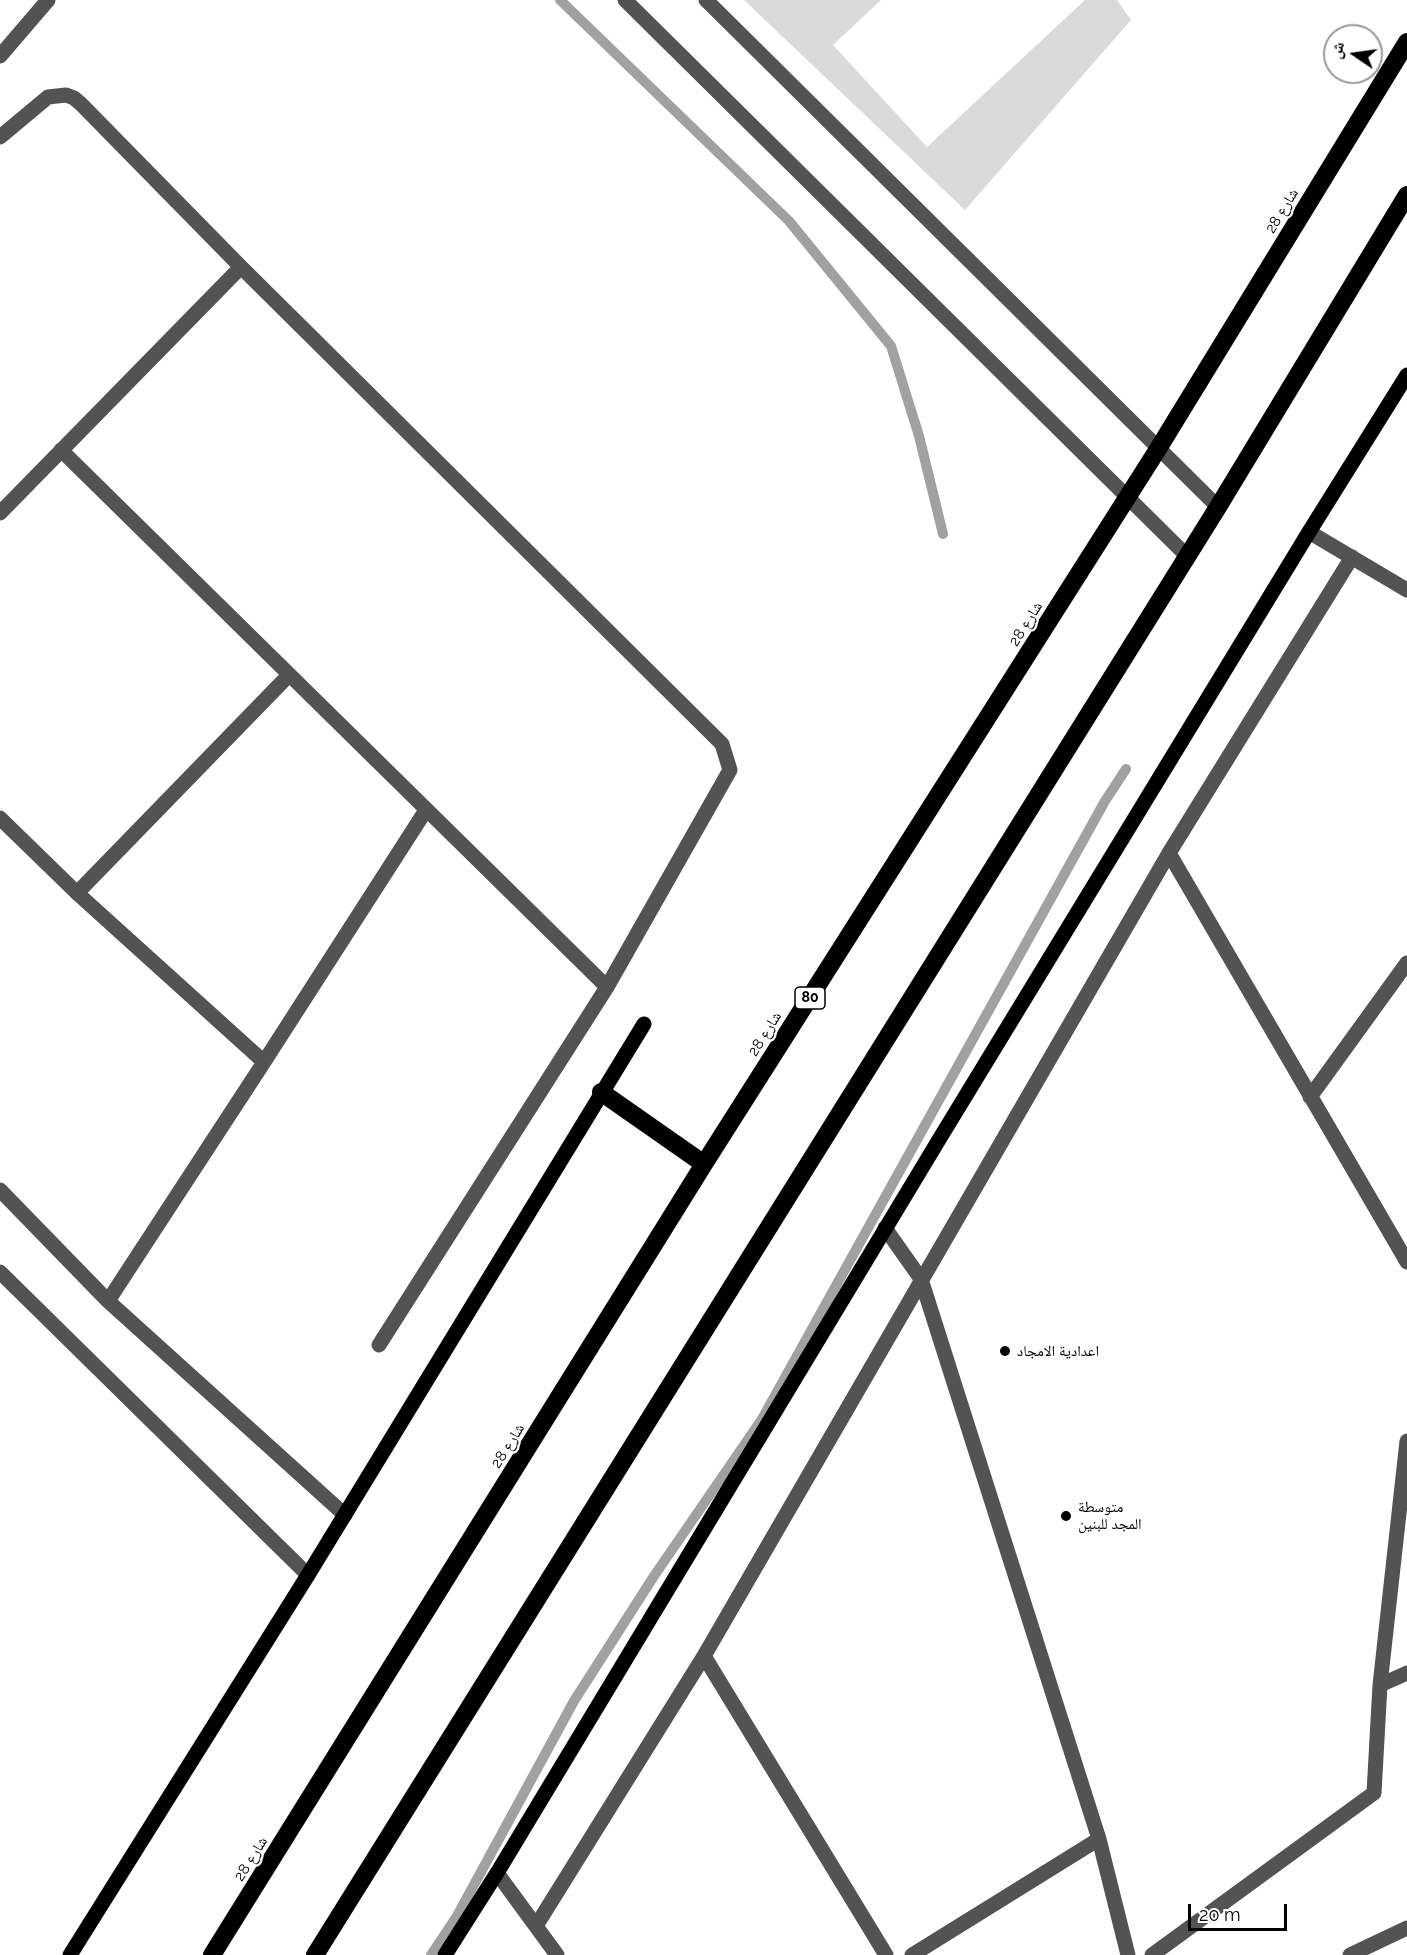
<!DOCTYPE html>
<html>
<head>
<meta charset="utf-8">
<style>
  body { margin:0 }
  #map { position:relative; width:1407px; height:1955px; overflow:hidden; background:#fff; font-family:Raleway,"Noto Naskh Arabic",sans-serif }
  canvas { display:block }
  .north { position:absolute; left:1323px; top:24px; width:60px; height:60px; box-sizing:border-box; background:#fff; border:2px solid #999; border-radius:50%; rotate:283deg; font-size:16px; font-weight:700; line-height:24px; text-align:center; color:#000 }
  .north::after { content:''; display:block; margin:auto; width:21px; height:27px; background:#000; clip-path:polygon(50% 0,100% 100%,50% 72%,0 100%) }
  .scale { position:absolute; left:1188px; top:1904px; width:99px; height:27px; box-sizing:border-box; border:3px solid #000; border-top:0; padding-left:8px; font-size:18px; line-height:21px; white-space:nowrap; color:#000; -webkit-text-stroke:4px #fff; paint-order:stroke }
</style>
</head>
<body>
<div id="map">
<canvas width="1407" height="1955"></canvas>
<div class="north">ش</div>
<div class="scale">20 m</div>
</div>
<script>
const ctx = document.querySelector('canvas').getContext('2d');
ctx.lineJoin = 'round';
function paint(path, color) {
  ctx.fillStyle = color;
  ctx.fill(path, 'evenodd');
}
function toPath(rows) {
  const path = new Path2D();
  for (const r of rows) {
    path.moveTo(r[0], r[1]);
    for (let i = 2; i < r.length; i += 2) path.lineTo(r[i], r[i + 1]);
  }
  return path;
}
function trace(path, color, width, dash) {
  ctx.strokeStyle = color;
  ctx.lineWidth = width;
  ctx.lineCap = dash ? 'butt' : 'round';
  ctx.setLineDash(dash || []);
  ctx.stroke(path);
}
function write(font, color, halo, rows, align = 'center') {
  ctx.font = font + ' Raleway,"Noto Naskh Arabic",sans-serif';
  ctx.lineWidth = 4.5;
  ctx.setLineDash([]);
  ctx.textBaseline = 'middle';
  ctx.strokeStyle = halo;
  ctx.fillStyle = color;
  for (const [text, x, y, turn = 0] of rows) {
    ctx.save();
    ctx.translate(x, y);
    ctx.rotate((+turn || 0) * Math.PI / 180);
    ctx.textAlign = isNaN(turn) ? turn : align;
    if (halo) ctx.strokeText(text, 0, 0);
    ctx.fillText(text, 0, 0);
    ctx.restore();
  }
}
paint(toPath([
  [744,0,881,0,833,45,927,147,1085,0,1117,0,1131,20,965,210]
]), '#dadada');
trace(toPath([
  [560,0,789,221,891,346,919,436,943,534],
  [431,1955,457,1916,574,1701,654,1576,762,1419,1105,801,1126,769]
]), '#a1a1a1', 10);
trace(toPath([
  [625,0,1187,556],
  [706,0,1218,507],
  [0,56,48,0],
  [0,137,48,97,66,95,74,98,81,104,241,267,722,744,730,770,607,987,379,1345],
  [61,450,607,987],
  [0,513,241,267],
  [1309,532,1407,590],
  [0,818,77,893,264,1062],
  [1169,853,1407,1262],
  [77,893,289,675],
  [1310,1097,1407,963],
  [0,1190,108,1301,345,1515],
  [885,1228,921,1279,1099,1839,1128,1955],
  [0,1272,308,1575],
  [108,1301,264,1062,426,810],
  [704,1656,886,1955],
  [1380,1685,1407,1673],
  [497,1873,557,1955],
  [536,1926,704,1656,1169,853,1352,557],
  [912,1955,1099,1839],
  [1152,1955,1374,1793,1380,1685,1407,1441],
  [1350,1955,1407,1928]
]), '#535353', 15);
trace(toPath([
  [70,1955,308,1575,644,1024],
  [445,1955,497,1873,940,1138,1309,532,1407,375]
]), '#000', 15);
trace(toPath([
  [601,1092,704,1164],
  [212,1955,704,1164,1158,449,1407,42],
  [315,1955,1218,507,1407,195]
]), '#000', 18);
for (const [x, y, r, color] of [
  [1005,1351,6,"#000"],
  [1066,1516,6,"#000"]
]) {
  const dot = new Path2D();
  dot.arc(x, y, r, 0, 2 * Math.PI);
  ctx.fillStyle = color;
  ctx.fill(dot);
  trace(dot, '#fff', 2);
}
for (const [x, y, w] of [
  [810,998,30]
]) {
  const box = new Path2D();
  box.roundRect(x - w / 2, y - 11, w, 22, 4.5);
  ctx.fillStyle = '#fff';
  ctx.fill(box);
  trace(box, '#000', 1.5);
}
write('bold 14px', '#000', null, [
  ["80",810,998]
]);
write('15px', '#000', '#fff', [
  ["شارع 28",1282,211,-59],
  ["شارع 28",1026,624,-58],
  ["شارع 28",765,1034,-58],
  ["شارع 28",508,1446,-58],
  ["شارع 28",251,1859,-58]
]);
write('15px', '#000', '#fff', [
  ["اعدادية الامجاد",1017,1351],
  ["متوسطة",1078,1507],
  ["المجد للبنين",1078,1524]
], 'left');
</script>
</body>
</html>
